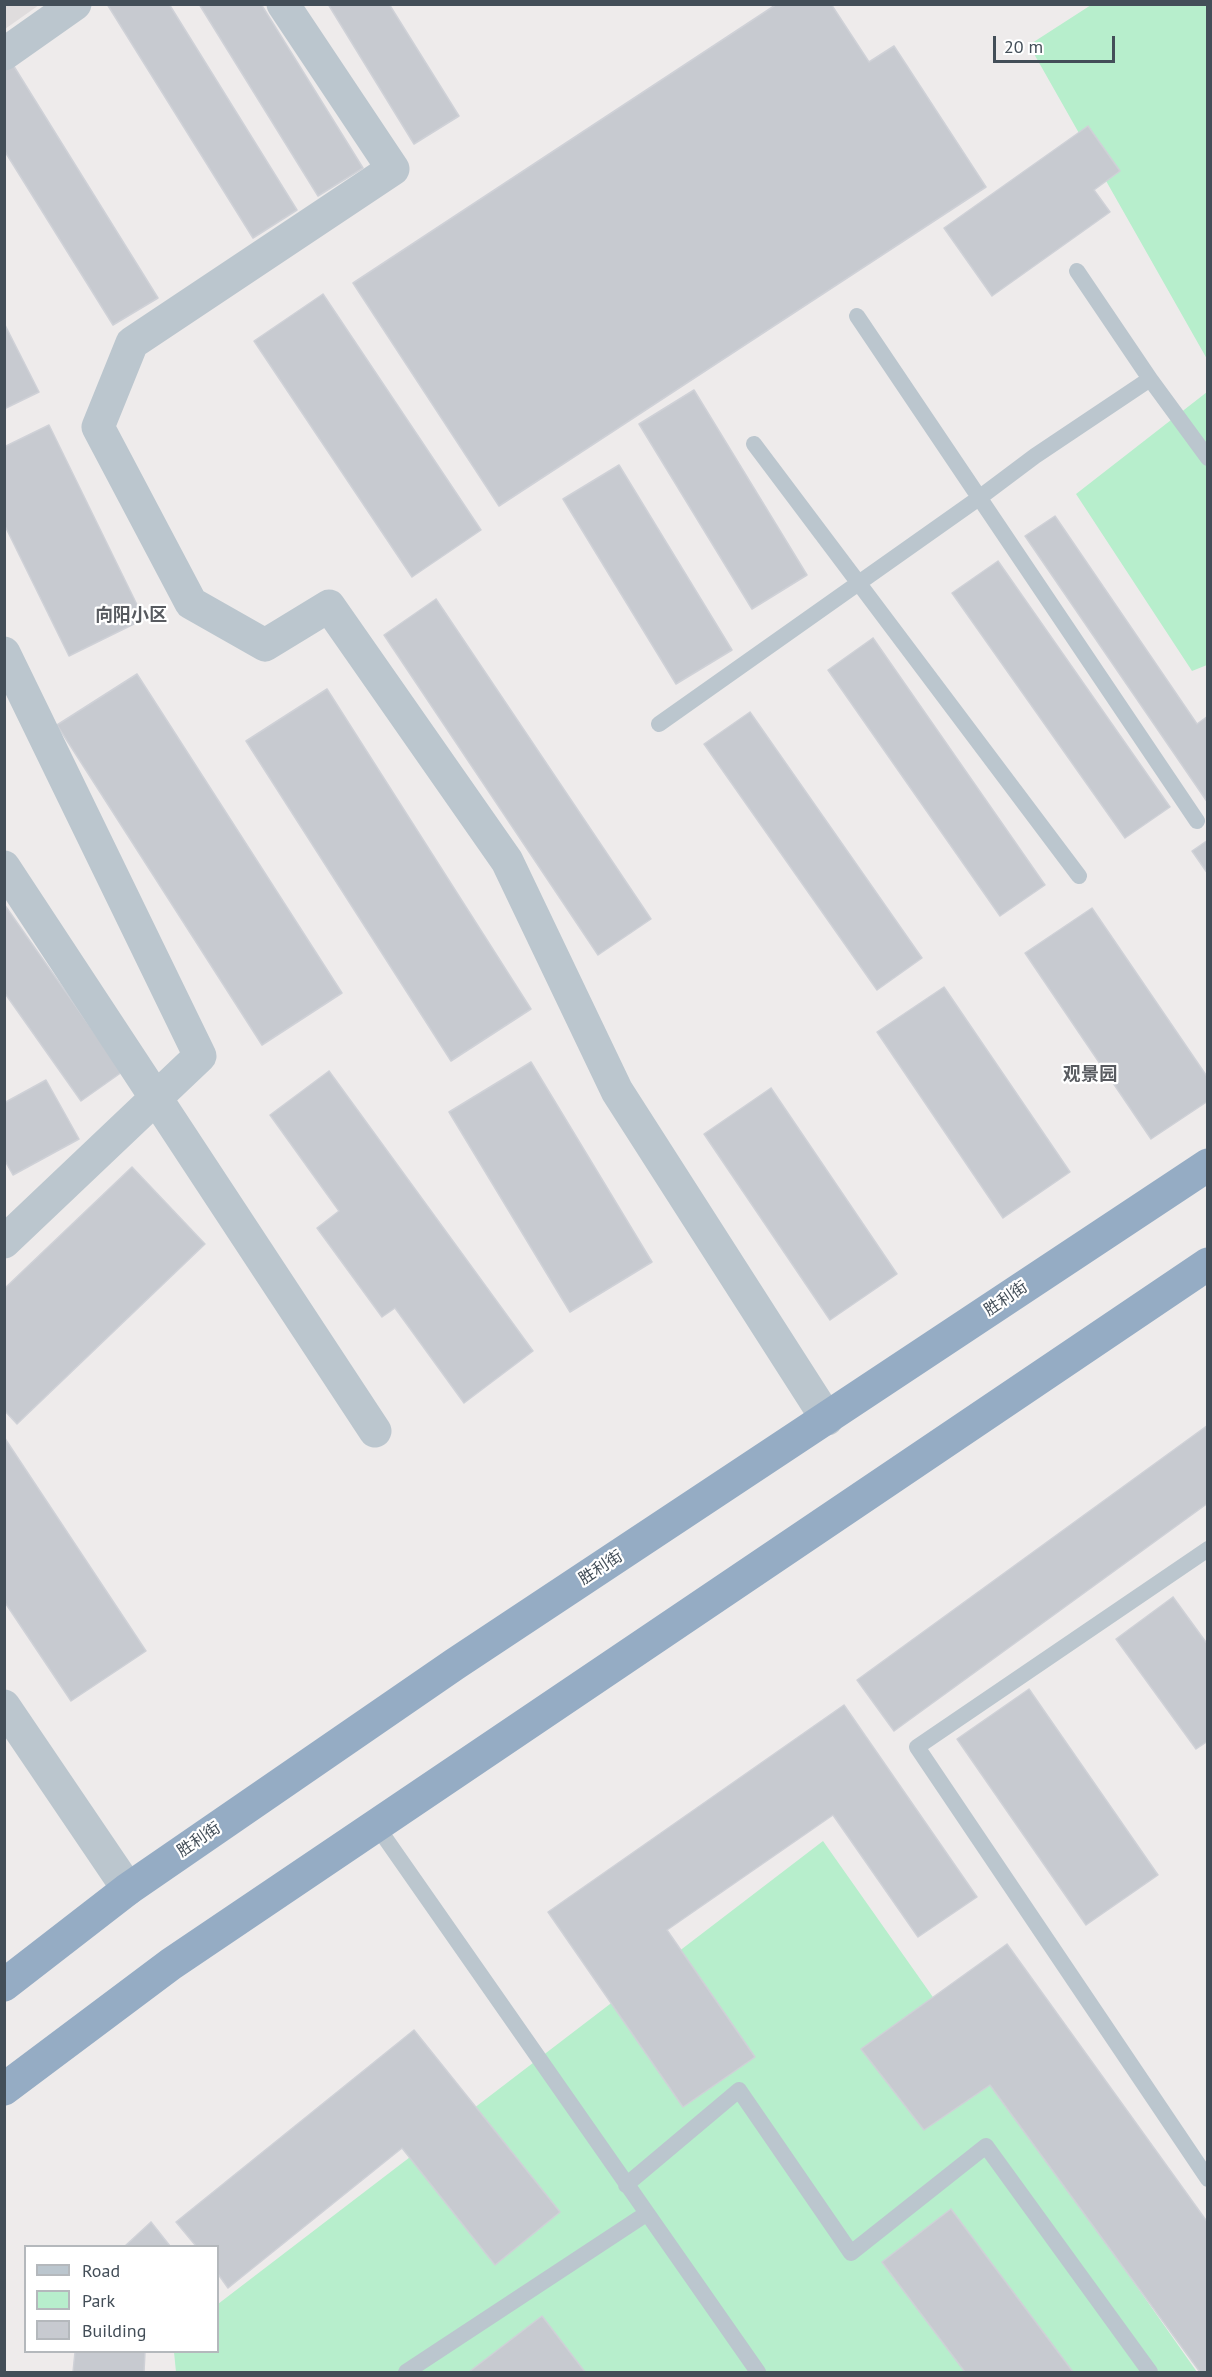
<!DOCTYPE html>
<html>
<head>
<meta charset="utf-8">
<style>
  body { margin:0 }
  #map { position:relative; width:1212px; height:2377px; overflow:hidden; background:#eeebeb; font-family:"PT Sans",sans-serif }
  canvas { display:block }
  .frame { position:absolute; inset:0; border:6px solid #434e58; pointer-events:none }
  .legend { position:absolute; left:24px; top:2245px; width:195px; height:108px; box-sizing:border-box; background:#fff; border:2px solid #b4b8bc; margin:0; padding:8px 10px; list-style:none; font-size:18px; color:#434e58 }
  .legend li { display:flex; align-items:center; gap:12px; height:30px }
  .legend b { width:30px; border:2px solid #b4b8bc }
  .scale { position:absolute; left:993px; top:36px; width:122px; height:27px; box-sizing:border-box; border:3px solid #434e58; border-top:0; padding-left:8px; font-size:18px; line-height:21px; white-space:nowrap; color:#434e58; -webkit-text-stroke:4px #fff; paint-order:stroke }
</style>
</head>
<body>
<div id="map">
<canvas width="1212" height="2377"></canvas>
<div class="frame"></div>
<ul class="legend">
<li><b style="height:8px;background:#bbc6ce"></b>Road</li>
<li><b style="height:16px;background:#b7eecc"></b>Park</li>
<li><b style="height:16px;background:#c7cad0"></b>Building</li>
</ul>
<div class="scale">20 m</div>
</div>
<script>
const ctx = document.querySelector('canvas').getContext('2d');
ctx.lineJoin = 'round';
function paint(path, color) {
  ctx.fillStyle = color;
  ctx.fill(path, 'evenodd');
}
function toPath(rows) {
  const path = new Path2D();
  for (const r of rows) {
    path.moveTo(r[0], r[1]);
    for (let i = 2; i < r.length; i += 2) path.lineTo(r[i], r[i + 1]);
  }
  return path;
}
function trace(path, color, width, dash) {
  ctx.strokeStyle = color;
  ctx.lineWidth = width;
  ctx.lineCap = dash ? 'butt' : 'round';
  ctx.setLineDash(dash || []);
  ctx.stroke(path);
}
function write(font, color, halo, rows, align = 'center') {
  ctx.font = font + ' "PT Sans","Noto Sans SC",sans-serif';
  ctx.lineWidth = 4.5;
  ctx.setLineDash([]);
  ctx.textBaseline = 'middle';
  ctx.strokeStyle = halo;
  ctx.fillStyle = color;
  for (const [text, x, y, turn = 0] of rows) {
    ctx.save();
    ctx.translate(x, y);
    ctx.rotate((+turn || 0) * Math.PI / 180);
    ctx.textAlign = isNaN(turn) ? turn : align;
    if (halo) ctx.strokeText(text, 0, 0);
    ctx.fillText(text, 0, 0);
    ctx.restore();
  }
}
paint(toPath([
  [5,4,39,4,39,5,5,29]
]), '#dfdcdd');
paint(toPath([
  [1091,5,1207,5,1207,359,1029,45],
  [1207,392,1207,665,1192,671,1076,494],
  [823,1841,1197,2372,176,2372,174,2352,218,2352,218,2304]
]), '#b7eecc');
const building = toPath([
  [107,4,169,4,297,210,253,238,107,4],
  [199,4,261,4,363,168,318,196,199,4],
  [328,4,389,4,459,116,414,144,328,4],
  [777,4,831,4,869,62,894,46,986,187,499,506,353,283,777,4],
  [10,60,158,298,113,325,4,150,4,63,10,60],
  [1088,126,1120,171,1094,190,1110,212,992,296,944,228,1088,126],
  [323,294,481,530,412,577,254,341,323,294],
  [4,323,39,392,4,409,4,323],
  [694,390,807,575,752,609,639,424,694,390],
  [49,425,144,619,69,656,4,524,4,447,49,425],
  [619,465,732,650,676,684,563,499,619,465],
  [1055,516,1197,724,1208,716,1208,803,1025,536,1055,516],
  [998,561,1170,807,1125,838,952,593,998,561],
  [436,599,651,919,598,955,384,635,436,599],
  [873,638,1045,885,1000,916,828,670,873,638],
  [137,674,342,993,262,1045,57,725,137,674],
  [327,689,531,1009,451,1061,246,741,327,689],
  [750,712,922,958,877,990,704,744,750,712],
  [1208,840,1208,874,1192,851,1208,840],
  [4,904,122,1072,81,1101,4,992,4,904],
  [1092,908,1208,1078,1208,1101,1151,1139,1025,953,1092,908],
  [944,987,1070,1172,1003,1218,877,1032,944,987],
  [531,1062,652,1262,570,1312,449,1112,531,1062],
  [329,1071,533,1351,464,1403,395,1308,382,1317,317,1228,339,1211,270,1115,329,1071],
  [46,1080,79,1139,13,1175,4,1159,4,1103,46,1080],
  [771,1088,897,1274,830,1320,704,1134,771,1088],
  [132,1167,205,1244,17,1424,4,1410,4,1289,132,1167],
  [1208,1425,1208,1503,894,1731,857,1680,1208,1425],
  [4,1437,146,1651,71,1701,4,1601,4,1437],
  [1173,1597,1208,1645,1208,1741,1196,1749,1116,1639,1173,1597],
  [1029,1689,1158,1875,1086,1925,957,1739,1029,1689],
  [844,1705,977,1897,918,1937,833,1815,667,1930,755,2057,683,2107,548,1912,844,1705],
  [1007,1944,1208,2223,1208,2372,1200,2372,990,2085,924,2130,861,2049,1007,1944],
  [414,2030,560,2212,495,2265,402,2148,228,2288,218,2274,218,2246,196,2246,176,2222,414,2030],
  [951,2209,1073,2372,965,2372,882,2262,951,2209],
  [151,2222,170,2246,125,2246,151,2222],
  [542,2316,585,2372,469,2372,542,2316],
  [75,2352,145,2352,144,2372,73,2372,75,2352]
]);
paint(building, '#c7cad0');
trace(building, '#cfd1d7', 1.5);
trace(toPath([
  [1077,271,1150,379,1208,458],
  [857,316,1197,821],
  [754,444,1079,876],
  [659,724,979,498,1035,456,1150,379],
  [1208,1549,917,1747,1208,2179],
  [376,1825,758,2372],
  [626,2185,739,2090,851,2253,986,2146,1150,2372],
  [406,2372,646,2214]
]), '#bbc6ce', 16);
trace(toPath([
  [283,4,393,169,132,343,98,427,191,603,265,645,329,606,507,861,617,1091,827,1419],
  [4,54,75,4],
  [4,653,200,1056,4,1242],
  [4,867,375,1431],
  [4,1706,128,1889]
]), '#bbc6ce', 33);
trace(toPath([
  [4,1985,128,1889,455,1664,1208,1165],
  [4,2089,171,1964,1208,1264]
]), '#95acc4', 33);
write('16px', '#434e58', '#fff', [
  ["胜利街",1006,1299,-34],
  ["胜利街",601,1568,-33],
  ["胜利街",199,1840,-34]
]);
write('bold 18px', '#585b60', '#fff', [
  ["向阳小区",131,616],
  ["观景园",1090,1075]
]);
</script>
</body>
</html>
